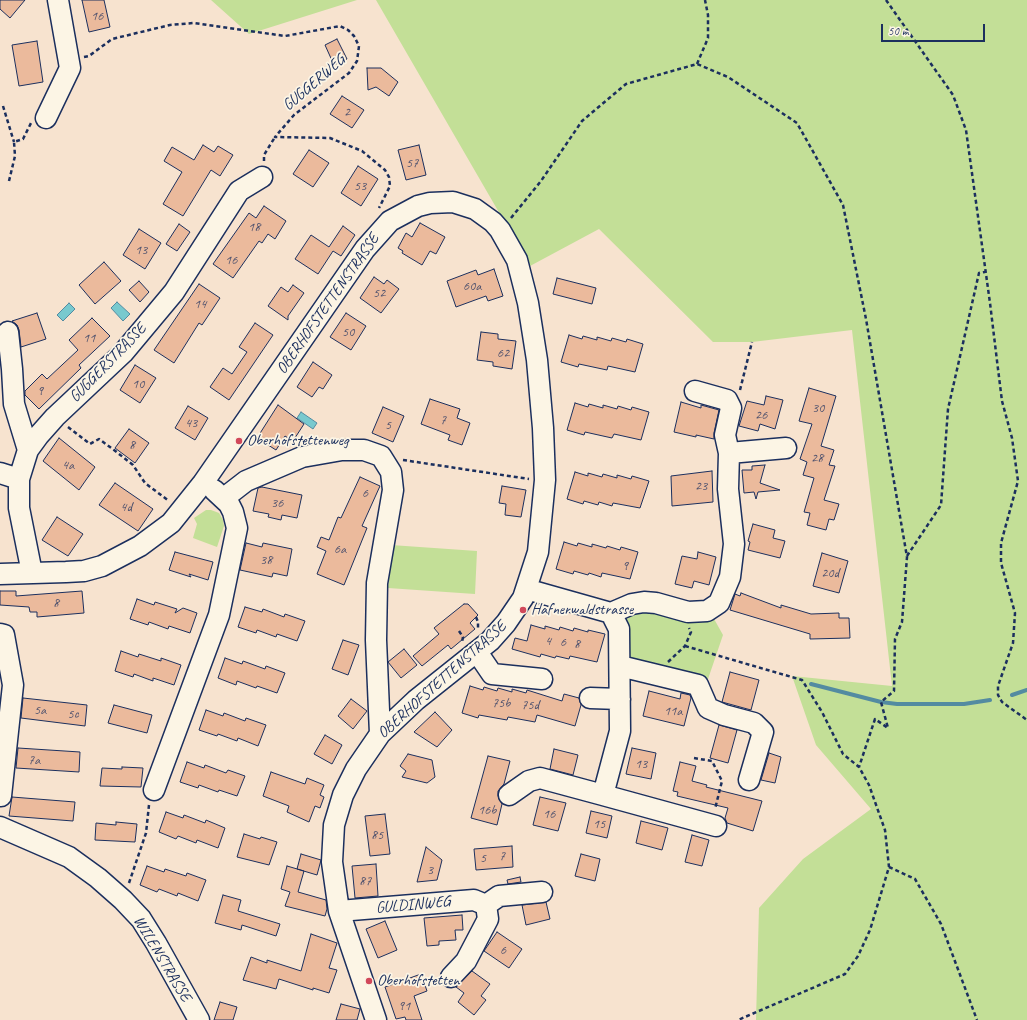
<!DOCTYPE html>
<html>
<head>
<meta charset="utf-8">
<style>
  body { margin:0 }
  #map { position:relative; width:1027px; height:1020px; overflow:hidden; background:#f7e3cf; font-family:Caveat,sans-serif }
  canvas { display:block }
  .scale { position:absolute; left:881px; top:24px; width:104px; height:18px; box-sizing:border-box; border:2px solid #1b2f5e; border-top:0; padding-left:5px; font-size:12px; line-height:14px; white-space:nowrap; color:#1b2f5e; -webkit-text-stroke:3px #fcf5e5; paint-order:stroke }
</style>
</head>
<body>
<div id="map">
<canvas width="1027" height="1020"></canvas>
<div class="scale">50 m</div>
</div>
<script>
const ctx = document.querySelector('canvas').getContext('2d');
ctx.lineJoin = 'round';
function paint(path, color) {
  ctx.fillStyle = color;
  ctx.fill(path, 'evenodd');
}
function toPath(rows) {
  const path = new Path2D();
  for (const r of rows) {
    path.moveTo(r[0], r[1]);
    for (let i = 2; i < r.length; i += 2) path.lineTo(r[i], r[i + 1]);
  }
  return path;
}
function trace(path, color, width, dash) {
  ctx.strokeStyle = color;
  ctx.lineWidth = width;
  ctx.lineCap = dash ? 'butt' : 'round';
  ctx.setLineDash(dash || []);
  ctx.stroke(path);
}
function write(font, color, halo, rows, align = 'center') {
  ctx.font = font + ' Caveat,sans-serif';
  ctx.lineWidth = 3.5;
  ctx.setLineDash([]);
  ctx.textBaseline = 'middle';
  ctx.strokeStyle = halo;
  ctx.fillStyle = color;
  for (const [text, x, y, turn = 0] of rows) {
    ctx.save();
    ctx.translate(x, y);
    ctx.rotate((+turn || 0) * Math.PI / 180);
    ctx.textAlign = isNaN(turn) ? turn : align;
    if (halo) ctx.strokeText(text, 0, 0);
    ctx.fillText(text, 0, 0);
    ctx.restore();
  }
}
paint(toPath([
  [211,0,357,0,249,34],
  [376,0,1027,0,1027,1020,756,1020,759,908,803,859,871,809,816,745,792,676,892,686,852,330,752,342,713,342,599,229,530,266],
  [206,510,211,510,219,513,223,520,224,526,217,547,193,538,197,524,194,518],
  [391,545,477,551,475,594,388,588],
  [638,607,713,617,723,635,707,682,628,661,625,621]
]), '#c3df97');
const water = toPath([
  [117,302,130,314,123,321,111,308,117,302],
  [69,303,75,309,63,321,57,315,69,303],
  [301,412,317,423,313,429,297,418,301,412]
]);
paint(water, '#78c9ce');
trace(water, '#538ba1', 1);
trace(toPath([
  [811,684,881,702,897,704,964,704,990,700],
  [1012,695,1027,690]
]), '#538ba1', 4);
const building = toPath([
  [0,0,25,0,10,18,0,9,0,0],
  [82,0,104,0,110,27,89,32,82,0],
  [337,39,347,59,334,65,325,45,337,39],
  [37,41,43,82,19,86,12,45,37,41],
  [367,68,381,68,398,82,389,96,376,87,368,90,367,68],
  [342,96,364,110,352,128,330,114,342,96],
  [203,145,214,152,218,146,233,155,220,176,211,170,183,216,163,204,182,172,164,161,172,147,194,160,203,145],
  [419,145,426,175,406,180,398,150,419,145],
  [309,150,329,163,313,187,293,174,309,150],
  [358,166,378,179,361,206,341,193,358,166],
  [264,206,286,221,275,239,268,234,262,243,259,241,233,278,213,264,249,213,256,218,264,206],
  [420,223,445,237,436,254,430,251,422,265,402,253,403,251,398,248,406,233,412,237,420,223],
  [179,224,190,232,177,251,166,244,179,224],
  [343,226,355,235,341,256,333,251,318,274,295,259,311,235,329,247,343,226],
  [139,229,161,243,145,269,123,255,139,229],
  [104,262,121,281,95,304,79,285,104,262],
  [494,269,503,296,488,301,486,296,456,307,447,281,476,270,478,275,494,269],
  [374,277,384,284,387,280,399,289,381,313,360,298,374,277],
  [557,278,596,288,592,304,553,294,557,278],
  [139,281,149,292,140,302,129,290,139,281],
  [199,284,220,298,202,325,199,323,174,363,154,350,199,284],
  [293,285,304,293,288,316,288,320,268,306,281,287,288,292,293,285],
  [37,313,46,339,21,347,19,330,17,325,12,321,37,313],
  [346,313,366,326,351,350,330,337,346,313],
  [92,318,110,336,79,365,81,368,39,409,25,395,25,391,42,374,47,379,78,350,69,340,92,318],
  [255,323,273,335,229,400,210,387,223,368,232,374,247,352,239,347,255,323],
  [481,332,498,334,498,339,516,341,512,369,493,366,493,362,477,360,481,332],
  [569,335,582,339,583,336,597,340,597,337,611,341,612,338,626,342,627,339,643,344,635,372,608,366,607,370,579,364,578,367,561,362,569,335],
  [313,362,332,375,323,389,319,387,312,397,297,387,313,362],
  [135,365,156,378,140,403,120,390,135,365],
  [809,388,836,396,821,446,834,450,829,465,835,466,824,500,839,504,834,520,829,519,826,530,807,525,810,513,804,512,814,478,803,475,807,462,800,459,812,424,799,421,809,388],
  [766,396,783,400,775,429,760,424,758,431,739,426,747,401,764,405,766,396],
  [430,399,460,409,457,418,470,423,462,445,448,440,450,435,421,424,430,399],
  [681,402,701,408,701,405,719,410,714,433,714,439,696,435,696,437,674,432,681,402],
  [575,403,588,407,589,404,603,408,603,405,617,409,618,406,631,410,632,407,649,412,641,440,614,434,612,438,585,432,584,435,567,430,575,403],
  [278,405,304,424,293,441,285,436,276,450,257,438,278,405],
  [188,406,208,418,195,440,175,428,188,406],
  [383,407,404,416,393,442,372,433,383,407],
  [129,429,149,443,135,463,115,448,129,429],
  [59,438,95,467,79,490,43,461,59,438],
  [765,465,760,483,780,490,758,492,756,499,754,492,744,493,742,470,752,470,752,466,765,465],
  [712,471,713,502,672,506,671,476,712,471],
  [575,472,588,476,588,473,602,477,603,474,617,478,617,475,631,479,632,476,649,481,640,508,613,503,612,506,599,502,598,505,584,501,583,504,567,499,575,472],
  [360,477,380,486,362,526,367,528,344,585,317,574,326,551,317,547,321,537,329,540,338,517,341,518,360,477],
  [115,483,153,509,138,531,99,505,115,483],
  [502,486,526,490,521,517,505,515,506,504,499,503,502,486],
  [262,487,302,495,297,518,282,515,281,520,268,517,269,514,253,511,258,488,262,487],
  [57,517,83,534,68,556,42,540,57,517],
  [753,524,775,530,773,538,785,541,780,558,748,550,750,542,748,541,753,524],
  [564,542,577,546,578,543,592,547,592,544,606,548,607,546,620,550,621,547,638,552,630,579,602,573,601,577,589,573,588,575,574,571,573,574,556,569,564,542],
  [246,543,262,547,263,543,292,549,287,576,273,573,272,577,240,570,246,543],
  [175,552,213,562,208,580,189,574,191,577,169,570,175,552],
  [698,552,716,557,709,585,694,581,692,588,675,584,682,556,697,559,698,552],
  [822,553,848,561,839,593,813,586,822,553],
  [0,591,16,591,16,596,82,591,84,613,37,617,37,612,30,612,29,607,0,605,0,591],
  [741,593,781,608,781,605,811,614,839,613,839,618,849,618,850,638,810,639,810,634,730,610,735,594,740,596,741,593],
  [137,599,154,605,155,602,177,609,175,613,183,608,197,613,190,633,169,626,168,629,149,622,148,625,130,619,137,599],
  [464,604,468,604,478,615,470,623,475,629,451,649,448,645,422,666,413,656,439,634,434,628,464,604],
  [245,607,262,612,263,609,284,617,285,614,305,621,297,641,277,634,276,637,257,630,256,633,238,627,245,607],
  [531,625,545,629,545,626,559,630,560,627,573,631,574,628,588,632,588,630,605,634,597,662,570,656,569,659,556,656,555,658,541,654,540,657,512,649,515,638,527,641,531,625],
  [343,640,359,645,348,675,332,669,343,640],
  [404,649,417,665,401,678,388,662,404,649],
  [121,651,138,657,139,654,161,661,161,658,181,665,174,685,153,678,153,681,134,674,133,677,115,671,121,651],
  [225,658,242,664,243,661,265,669,266,666,285,673,277,693,257,686,256,688,237,681,236,685,218,678,225,658],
  [730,672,759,680,751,710,722,702,730,672],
  [470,686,483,690,484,687,497,691,498,688,512,692,512,689,526,693,527,690,562,701,564,694,579,698,581,705,575,726,537,715,535,722,508,717,507,720,479,715,478,718,462,713,470,686],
  [649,691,680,699,681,693,690,695,691,698,684,726,643,716,649,691],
  [23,698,87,705,85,726,21,718,23,698],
  [351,699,367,711,353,729,338,716,351,699],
  [114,705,152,715,147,733,108,723,114,705],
  [206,710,223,716,224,713,245,721,246,718,266,725,258,746,238,738,237,741,218,734,217,736,199,730,206,710],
  [435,712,452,730,437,747,414,732,435,712],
  [719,725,737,730,728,763,710,758,719,725],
  [325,735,342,745,332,764,314,754,325,735],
  [18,748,80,752,79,772,16,768,18,748],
  [632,748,656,753,651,779,626,774,632,748],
  [554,749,578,755,573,775,550,769,554,749],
  [769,753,781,757,775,783,761,780,769,753],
  [408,754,432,760,435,777,427,783,402,777,406,771,400,766,408,754],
  [488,756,510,761,504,784,498,791,498,796,502,804,497,825,471,818,488,756],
  [187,762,204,768,205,765,226,773,228,770,245,776,237,796,219,790,218,792,199,785,198,788,180,782,187,762],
  [680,762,696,766,692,781,707,785,706,787,762,801,753,831,727,823,725,818,728,808,677,796,678,792,673,791,680,762],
  [122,767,143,768,141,787,100,786,102,768,122,769,122,767],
  [271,772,305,784,307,778,324,785,320,795,324,797,320,808,315,806,309,822,287,812,289,806,263,796,271,772],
  [12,797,75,802,73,821,9,816,12,797],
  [540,797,566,803,558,831,533,825,540,797],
  [591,811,612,816,607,838,586,833,591,811],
  [166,812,183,818,184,815,205,823,206,820,225,828,218,848,197,840,196,843,178,836,176,839,159,832,166,812],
  [385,814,390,854,370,856,365,816,385,814],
  [641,821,668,828,662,850,636,843,641,821],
  [116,822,137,824,135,842,95,840,96,823,116,825,116,822],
  [244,834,260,839,261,837,277,842,269,865,237,857,244,834],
  [692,835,709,840,702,866,685,862,692,835],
  [512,846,513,867,476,870,474,849,512,846],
  [426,847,442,860,437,880,417,882,426,847],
  [301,854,321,860,317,875,297,869,301,854],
  [581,854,600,859,595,881,575,876,581,854],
  [376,864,378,896,355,898,352,866,376,864],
  [147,866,164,872,165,869,186,876,187,873,206,880,198,901,178,893,177,896,159,889,157,892,140,885,147,866],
  [287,866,304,871,298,892,326,900,327,909,325,916,285,906,290,892,281,889,287,866],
  [520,877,521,882,508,884,507,880,520,877],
  [223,895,241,900,238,911,280,924,276,936,242,925,241,930,215,923,223,895],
  [546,902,550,919,526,925,522,905,546,902],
  [462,915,463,930,455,930,456,940,439,941,439,945,427,946,424,918,462,915],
  [385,921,397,950,378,958,366,929,385,921],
  [497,932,522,949,509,968,484,951,497,932],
  [311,934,337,943,329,968,337,970,329,993,313,988,313,990,279,979,276,989,243,980,251,957,267,963,267,960,301,971,311,934],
  [472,971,490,984,481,996,486,1000,474,1015,458,1002,464,993,456,987,472,971],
  [421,974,427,991,414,996,422,1020,406,1020,405,1017,396,1019,385,987,421,974],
  [220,1002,237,1007,233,1020,214,1020,220,1002],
  [341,1004,360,1009,357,1020,336,1020,341,1004]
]);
paint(building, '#ebba9c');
trace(building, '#1b2f5e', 1);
const minor = toPath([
  [46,118,70,68,58,0],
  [8,332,12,369,14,404,28,450],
  [695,391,727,400,731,408,725,435,729,453],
  [0,473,19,479],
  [224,498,246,481,302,457,342,450,364,450,381,456,391,472,393,490,377,583,376,640,380,734],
  [32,573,19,508,19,479,28,450,39,435,55,417,123,353,174,292,239,191,262,177],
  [0,574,66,572,84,571,102,566,140,546,171,523,203,483,365,249,390,221,418,206,430,203,453,202,475,209,493,222,500,230,517,260,528,303,537,360,543,428,545,480,538,552,523,598,506,623,490,641,416,700,380,734,356,769,343,795,334,825,332,862,339,911,376,1020],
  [526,589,611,613,632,604,644,602,656,603,688,612,707,611,719,603,730,577,734,544,728,489,729,453,786,448],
  [611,613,619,629,620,731,603,795,716,826],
  [0,634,4,635,13,685,1,796],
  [477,652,492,674,542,679],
  [620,666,698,685,708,708,724,715,754,723,763,732,749,780],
  [590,698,620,699],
  [154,790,219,615,237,528,233,512,229,504,214,490],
  [509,795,529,781,540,778,603,795],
  [0,827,69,857,98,878,123,900,141,919,156,943,199,1020],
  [339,911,474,900,486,905],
  [451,977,466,961,488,919,486,905,499,896,542,892]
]);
trace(minor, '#1b2f5e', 23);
trace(toPath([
  [886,0,953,95,966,130,990,303,998,369,1002,401,1012,438,1018,481,1001,543,1001,563,1015,613,1013,643,998,686,998,695,1002,702,1027,720],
  [84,57,89,56,112,39,170,25,194,23,285,36,340,26,348,30,354,36,359,46,357,61,349,73,294,115,275,137,330,138,362,151,385,170,389,177,390,186,379,208],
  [697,64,708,38,708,15,705,0],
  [3,106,14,142],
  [264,161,264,155,275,137],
  [9,181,15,156,14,142,23,139,31,123],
  [511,218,541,181,582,121,626,84,697,64,728,77,797,123,843,205,866,319,907,557,902,622,895,639,894,691,881,702,888,728,875,719,859,767],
  [740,390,752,342],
  [68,427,90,444,99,439,114,450,133,465,145,483,169,501],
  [403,460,529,479],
  [907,556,941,505,948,409,979,273,985,272],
  [476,617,478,622,478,629],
  [459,631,463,637,462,642],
  [685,646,802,680,822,712,843,754,859,767,869,785,885,830,889,867,870,930,858,956,845,974,738,1020],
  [668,662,685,646,691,632,689,628],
  [694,758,712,761,722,781,715,809],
  [889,867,915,879,941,924,977,1020],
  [129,883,146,833,149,805]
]), '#1b2f5e', 2.5, [4, 3]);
trace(minor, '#fcf5e5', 20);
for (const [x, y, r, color] of [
  [239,441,4,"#d1495b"],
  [523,610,4,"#d1495b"],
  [369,981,4,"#d1495b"]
]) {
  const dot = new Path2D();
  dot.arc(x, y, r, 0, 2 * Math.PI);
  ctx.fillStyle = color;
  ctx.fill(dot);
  trace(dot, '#fcf5e5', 1.5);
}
write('14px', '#4f526e', null, [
  ["16",97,16],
  ["2",347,112],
  ["57",412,163],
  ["53",360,186],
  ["18",254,227],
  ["13",141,250],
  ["16",231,260],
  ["60a",472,286],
  ["52",379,293],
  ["14",200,304],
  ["50",348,332],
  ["11",89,338],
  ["62",503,353],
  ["10",138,384],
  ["9",40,391],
  ["30",818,408],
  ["26",761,415],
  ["7",443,420],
  ["43",191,423],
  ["5",388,425],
  ["8",132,445],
  ["28",817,458],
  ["4a",68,465],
  ["23",701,486],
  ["6",365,493],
  ["36",277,503],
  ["4d",126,507],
  ["6a",340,549],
  ["38",266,560],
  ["9",625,566],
  ["20d",830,573],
  ["8",56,603],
  ["4",548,641],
  ["6",563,642],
  ["8",577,644],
  ["75b",501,703],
  ["75d",530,705],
  ["5a",40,710],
  ["11a",673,711],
  ["5c",73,714],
  ["7a",34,760],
  ["13",641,764],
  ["16b",487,810],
  ["16",549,814],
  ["15",599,824],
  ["85",377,835],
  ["7",502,856],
  ["5",483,858],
  ["3",430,870],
  ["87",365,881],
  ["6",503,950],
  ["91",404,1006]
]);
write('16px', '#1b2f5e', '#fcf5e5', [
  ["GUGGERWEG",314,83,-41],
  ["OBERHOFSTETTENSTRASSE",328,304,-55],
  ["GUGGERSTRASSE",108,363,-46],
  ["OBERHOFSTETTENSTRASSE",442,680,-42],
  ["GULDINWEG",413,905,-5],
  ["WILENSTRASSE",162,959,59]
]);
write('16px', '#1b2f5e', '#fcf5e5', [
  ["Oberhofstettenweg",247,441],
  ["Hafnerwaldstrasse",531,610],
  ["Oberhofstetten",377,981]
], 'left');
</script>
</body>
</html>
